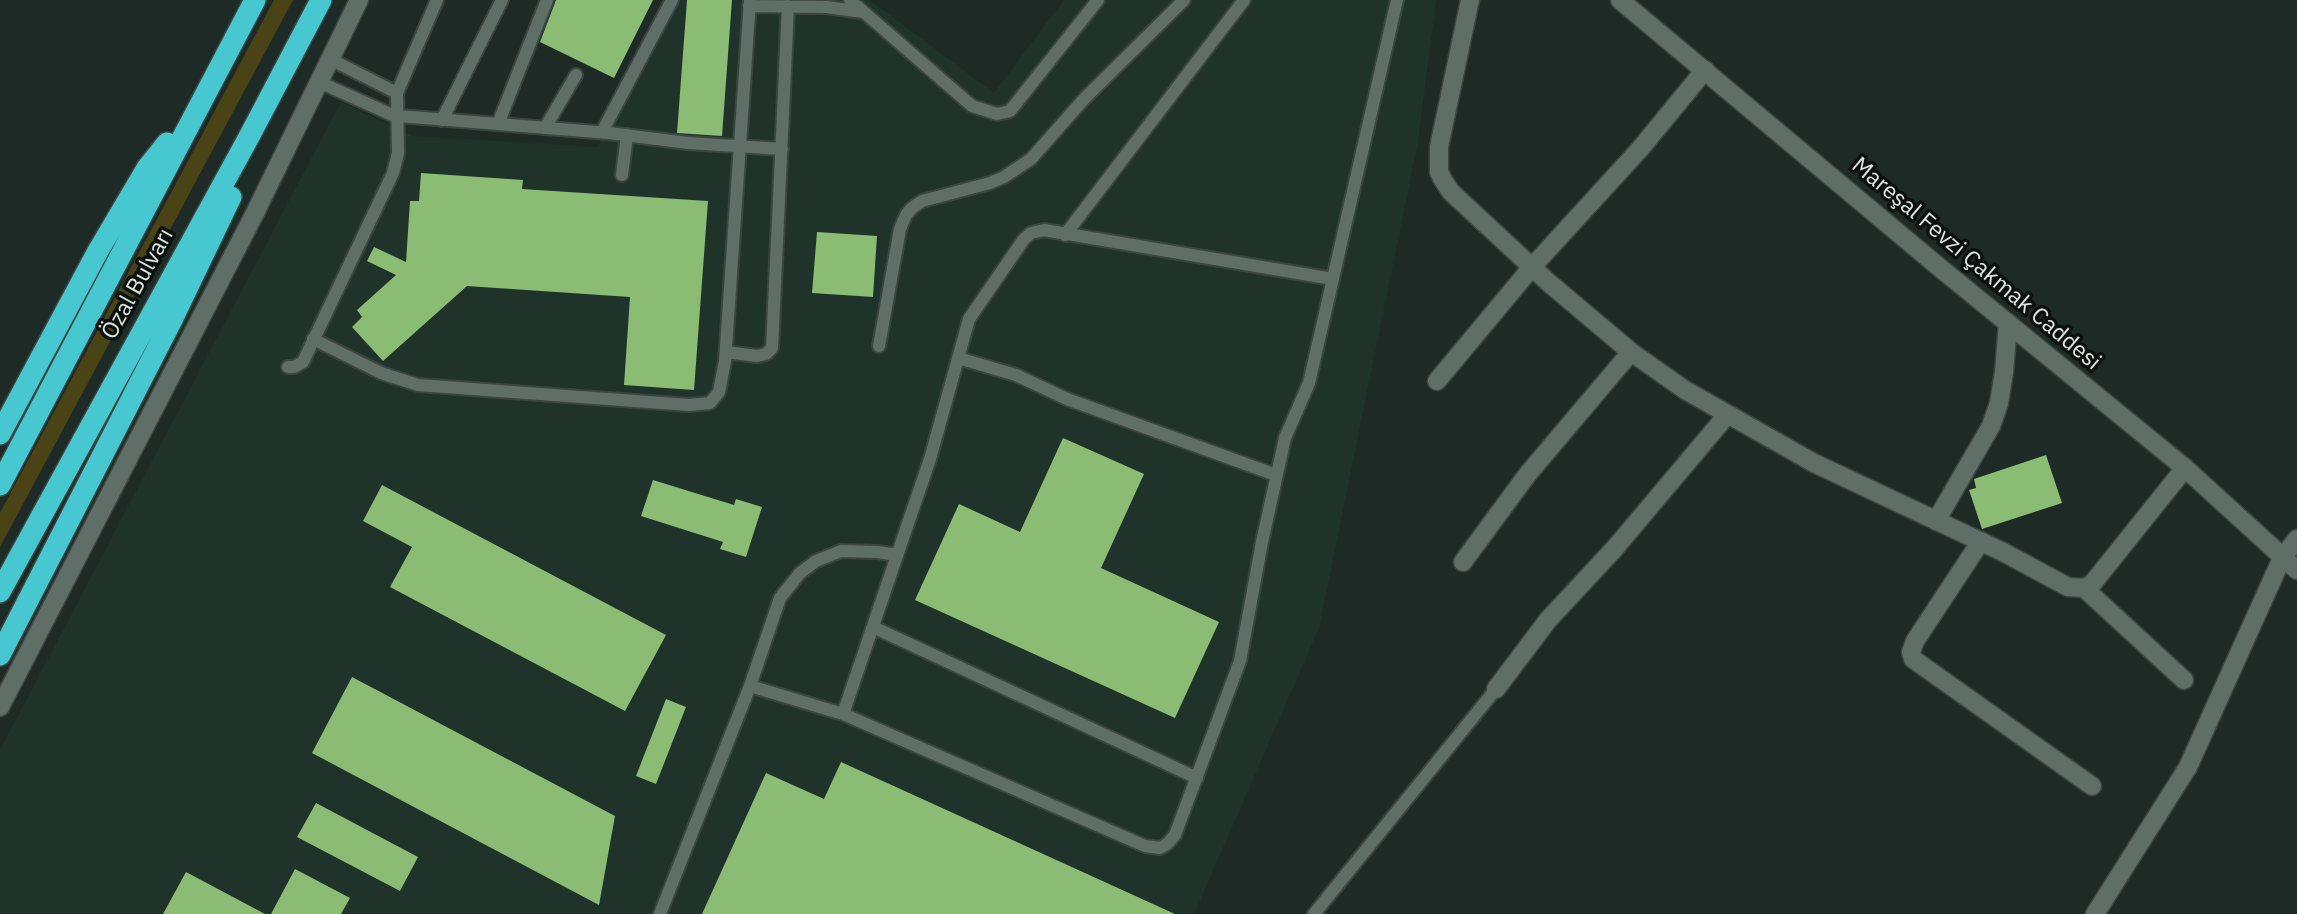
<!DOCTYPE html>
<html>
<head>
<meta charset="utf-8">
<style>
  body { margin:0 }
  canvas { display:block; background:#1e2a25 }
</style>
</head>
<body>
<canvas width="2297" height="914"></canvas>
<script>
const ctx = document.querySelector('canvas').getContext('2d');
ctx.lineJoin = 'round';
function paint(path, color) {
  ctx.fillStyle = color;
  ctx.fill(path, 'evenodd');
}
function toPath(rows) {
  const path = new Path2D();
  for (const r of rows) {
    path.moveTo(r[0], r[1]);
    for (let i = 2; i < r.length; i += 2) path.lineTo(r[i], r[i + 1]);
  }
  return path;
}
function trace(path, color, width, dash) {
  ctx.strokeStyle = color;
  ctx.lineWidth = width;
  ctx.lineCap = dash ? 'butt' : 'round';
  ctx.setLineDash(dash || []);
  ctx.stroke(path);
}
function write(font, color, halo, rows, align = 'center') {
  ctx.font = font + ' "IBM Plex Sans",sans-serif';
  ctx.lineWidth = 7;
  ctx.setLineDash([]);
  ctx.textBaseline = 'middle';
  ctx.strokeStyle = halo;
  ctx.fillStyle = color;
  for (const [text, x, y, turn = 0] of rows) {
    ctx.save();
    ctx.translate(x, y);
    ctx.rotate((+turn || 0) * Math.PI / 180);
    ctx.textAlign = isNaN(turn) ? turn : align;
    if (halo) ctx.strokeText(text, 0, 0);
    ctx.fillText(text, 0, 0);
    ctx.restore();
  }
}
paint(toPath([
  [674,0,870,0,994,93,1064,0,1436,0,1418,141,1319,628,1194,914,0,914,0,750,341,102,412,136,598,147]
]), '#1f332b');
paint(toPath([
  [274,0,293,0,0,547,0,513]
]), '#494315');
paint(toPath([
  [556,0,653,0,614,78,540,42],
  [687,0,732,0,722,136,677,133],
  [421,173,523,180,522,189,708,201,694,390,624,385,630,297,467,286,383,361,352,327,362,317,357,310,396,275,367,261,374,247,406,262,410,201,419,201],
  [817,232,877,236,873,297,812,293],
  [1063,438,1144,474,1101,568,1219,622,1175,718,915,600,959,504,1020,532],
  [2046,455,2062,503,1982,529,1969,490,1976,488,1974,479],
  [653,480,734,505,736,499,762,507,746,557,720,549,723,542,641,516],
  [382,485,666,635,625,711,390,587,412,547,363,521],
  [352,677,615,816,599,905,312,753],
  [666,699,686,707,656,784,636,776],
  [841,762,1175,914,702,914,766,773,824,799],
  [316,803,418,857,400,891,297,837],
  [295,869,350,898,341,914,271,914],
  [186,872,265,914,163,914]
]), '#8bbc73');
const lane = toPath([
  [850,0,972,106,997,114,1010,111,1098,0],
  [749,6,826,7,863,12],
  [319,82,399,118],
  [397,93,437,0],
  [399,116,609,133,688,143,782,149],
  [442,120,502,0],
  [498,124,547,0],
  [545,128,576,75],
  [602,132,672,0],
  [622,175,627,135],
  [1065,235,1244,0],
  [313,339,381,373,418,385,689,405,710,403,719,392,725,361,750,0],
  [879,346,900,229,906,215,912,208,922,201,990,183,1004,177,1031,159,1084,99,1184,0],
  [726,352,757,356,766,354,772,348,788,6],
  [958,358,1016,375,1067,399,1276,475],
  [288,367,294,367,303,362,393,173,398,153,397,93,330,59],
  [873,627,1197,778],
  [750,686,843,714,1145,846,1160,848,1167,844,1175,835,1240,661,1262,542,1285,438,1309,383,1397,0],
  [843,714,930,459,969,319,1024,239,1031,233,1044,230,1333,279],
  [660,914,750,686,780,598,800,573,816,561,841,551,878,552,897,555],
  [1314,914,1496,689]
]);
const street = toPath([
  [1470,0,1439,147,1439,172,1443,180,1451,192,1548,282,1631,352,1685,390,1814,463,2003,552,2068,587,2084,588,2092,584,2185,468],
  [1437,381,1532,267,1640,149,1705,70],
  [1936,521,1991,426,1999,403,2004,372,2008,323],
  [1981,541,1915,641,1911,652,1913,659,2092,786],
  [1463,562,1527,475,1631,352],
  [2084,588,2184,680],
  [1496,689,1548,620,1615,548,1727,415],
  [2095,914,2188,767,2282,558]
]);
const secondary = toPath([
  [1620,0,1939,267,2185,468,2297,570],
  [2282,558,2297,539],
  [0,707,255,213,359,0]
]);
const highway = toPath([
  [0,434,98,251,147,168,167,143],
  [0,485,255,0],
  [0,592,250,135,321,0],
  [0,655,172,320,231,197]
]);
trace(lane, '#3b4541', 16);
trace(street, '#3b4541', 21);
trace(secondary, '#3b4541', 21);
trace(highway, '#3b4541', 24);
trace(lane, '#606e68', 12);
trace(street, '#606e68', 18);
trace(secondary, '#606e68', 18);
trace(highway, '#47c7d0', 21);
write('23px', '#dee6e2', '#0c110f', [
  ["Mareşal Fevzi Çakmak Caddesi",1976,264,40],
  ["Özal Bulvarı",138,284,-61]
]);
</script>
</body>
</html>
